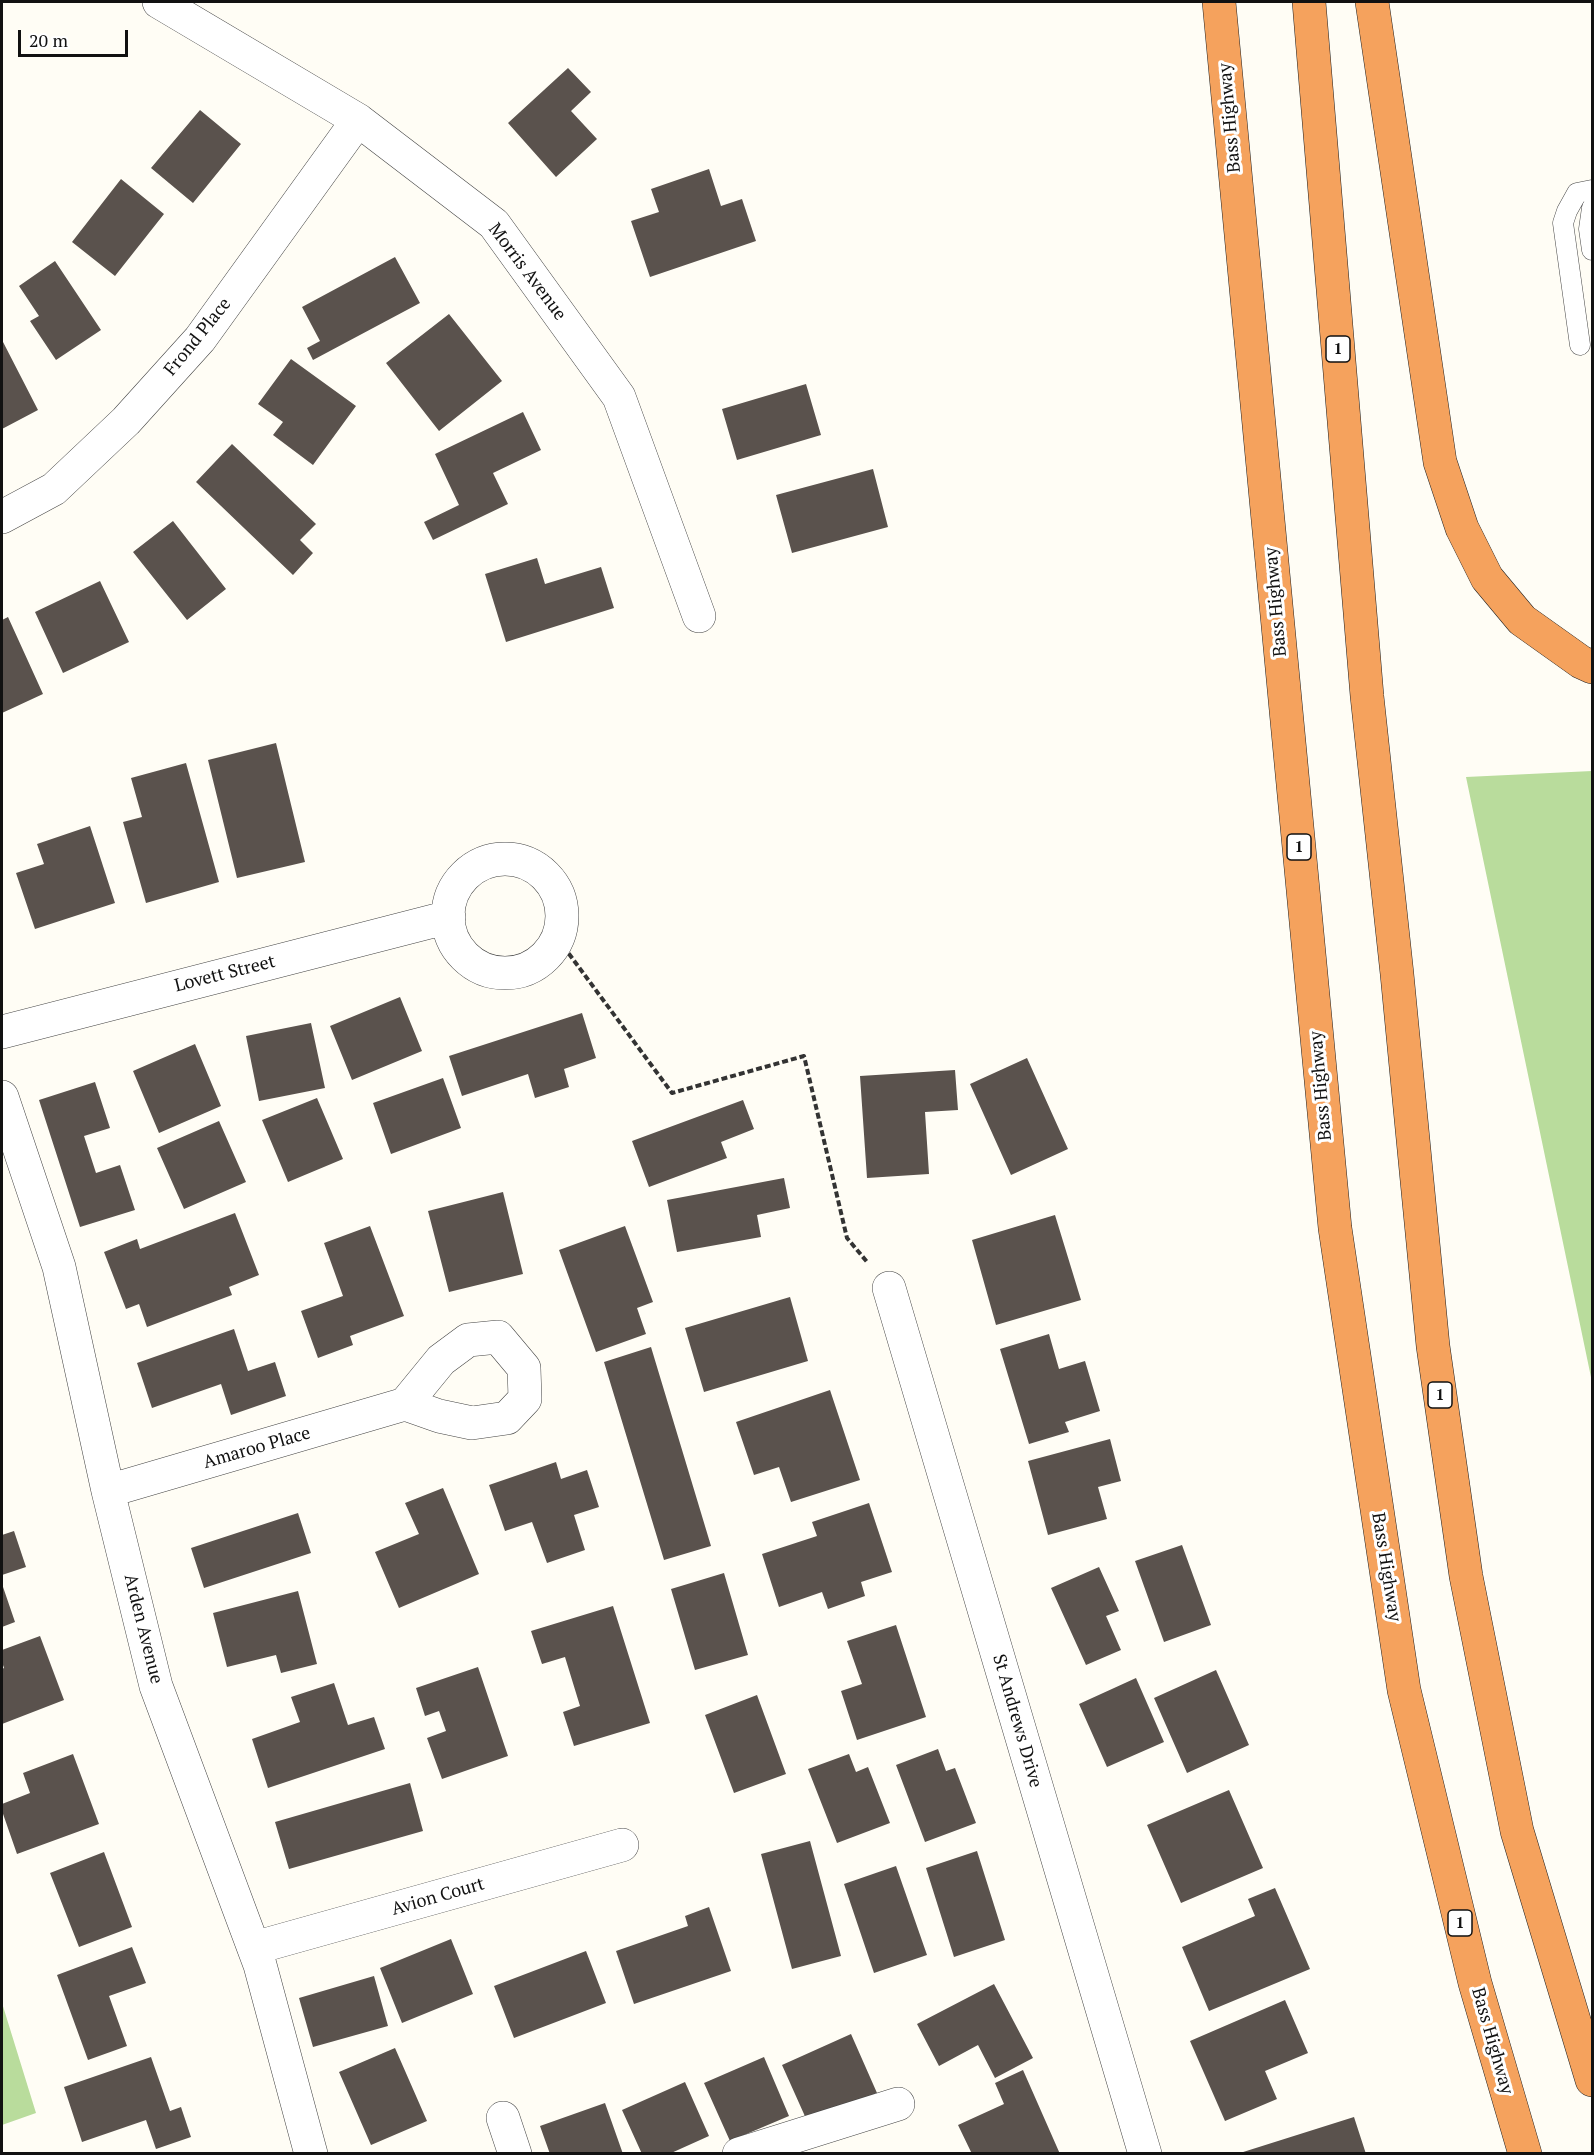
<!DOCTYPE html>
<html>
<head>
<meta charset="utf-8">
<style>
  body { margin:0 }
  #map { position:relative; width:1594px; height:2155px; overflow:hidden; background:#fffdf5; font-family:"PT Serif",serif }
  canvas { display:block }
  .frame { position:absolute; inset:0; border:3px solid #111; pointer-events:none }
  .scale { position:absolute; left:18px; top:30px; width:110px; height:27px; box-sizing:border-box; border:3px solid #111; border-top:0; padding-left:8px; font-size:18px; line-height:21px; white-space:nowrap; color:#111; -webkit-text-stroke:4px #fff; paint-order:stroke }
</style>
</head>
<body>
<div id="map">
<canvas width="1594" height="2155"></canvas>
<div class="frame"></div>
<div class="scale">20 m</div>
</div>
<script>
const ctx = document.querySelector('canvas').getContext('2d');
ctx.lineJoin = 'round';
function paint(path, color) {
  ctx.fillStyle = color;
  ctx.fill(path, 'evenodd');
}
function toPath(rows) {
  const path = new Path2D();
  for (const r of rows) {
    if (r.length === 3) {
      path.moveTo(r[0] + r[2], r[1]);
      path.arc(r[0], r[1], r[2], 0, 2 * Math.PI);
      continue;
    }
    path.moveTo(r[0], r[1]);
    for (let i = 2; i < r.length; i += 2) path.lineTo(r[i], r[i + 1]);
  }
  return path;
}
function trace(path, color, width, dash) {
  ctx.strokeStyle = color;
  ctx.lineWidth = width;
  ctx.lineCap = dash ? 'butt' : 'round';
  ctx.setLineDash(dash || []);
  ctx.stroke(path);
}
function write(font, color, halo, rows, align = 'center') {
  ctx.font = font + ' "PT Serif",serif';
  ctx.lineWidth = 6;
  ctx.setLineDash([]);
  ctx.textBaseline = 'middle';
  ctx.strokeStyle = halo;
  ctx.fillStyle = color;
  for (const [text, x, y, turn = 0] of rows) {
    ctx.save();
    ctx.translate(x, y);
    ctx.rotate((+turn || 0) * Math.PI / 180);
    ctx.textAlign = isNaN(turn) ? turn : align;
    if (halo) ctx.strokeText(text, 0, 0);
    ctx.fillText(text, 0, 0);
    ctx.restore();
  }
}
paint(toPath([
  [1592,771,1592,1382,1466,777],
  [2,2003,36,2113,2,2125]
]), '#b9dc9c');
paint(toPath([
  [568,68,591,92,571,111,597,139,556,177,508,123],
  [200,110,241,144,193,203,151,168],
  [709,169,721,206,742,199,756,241,650,277,631,221,659,212,651,189],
  [121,179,164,214,115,276,72,242],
  [395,257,420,303,313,360,307,348,320,341,302,307],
  [55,261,101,330,56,360,30,321,39,316,19,286],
  [449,314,502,381,439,431,386,363],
  [2,340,38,410,2,429],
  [291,359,356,406,313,465,273,435,283,422,258,404],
  [806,384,821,435,737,460,722,409],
  [523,412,541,450,493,473,508,504,433,540,424,522,459,505,435,454],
  [232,444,316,524,300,540,313,553,293,575,196,482],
  [873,469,888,527,792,553,776,495],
  [173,521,226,589,187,620,133,552],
  [537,558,545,584,601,567,614,608,506,642,485,574],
  [100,581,129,642,63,673,35,612],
  [8,617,43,694,2,713,2,620],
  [276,743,305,862,237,878,208,760],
  [186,763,219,882,146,903,123,822,142,817,131,778],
  [90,826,115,903,35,929,16,873,44,864,37,844],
  [400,997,422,1051,352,1080,330,1026],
  [582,1013,596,1058,564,1069,569,1087,535,1098,528,1074,462,1096,449,1056],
  [311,1023,325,1088,259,1101,246,1036],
  [195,1044,221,1106,159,1133,133,1071],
  [1027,1058,1068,1149,1011,1175,970,1084],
  [955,1070,958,1110,925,1112,929,1174,867,1178,860,1076],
  [443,1078,461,1128,391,1154,373,1103],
  [95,1082,110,1128,84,1136,96,1173,120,1165,135,1210,80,1227,39,1100],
  [317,1098,343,1159,288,1182,262,1120],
  [743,1100,754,1129,721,1142,727,1158,649,1187,632,1141],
  [219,1121,246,1182,184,1209,157,1148],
  [784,1178,790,1208,757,1215,761,1237,677,1252,667,1200],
  [503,1192,523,1274,449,1292,428,1211],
  [235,1213,259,1275,229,1287,232,1295,147,1327,139,1304,126,1309,104,1252,137,1239,140,1249],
  [1055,1215,1081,1300,996,1325,972,1240],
  [370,1226,404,1316,350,1336,353,1345,318,1358,301,1311,343,1296,324,1243],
  [625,1226,653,1302,637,1308,646,1334,596,1352,559,1250],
  [790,1297,808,1361,704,1392,685,1328],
  [234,1329,248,1371,275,1362,286,1396,231,1415,221,1384,152,1408,137,1363],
  [1049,1334,1059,1369,1085,1361,1100,1411,1065,1422,1069,1432,1029,1444,1000,1349],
  [651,1347,711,1546,664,1560,604,1362],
  [830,1390,860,1480,791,1502,779,1467,754,1475,736,1422],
  [1110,1439,1121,1481,1098,1487,1107,1519,1048,1535,1028,1461],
  [556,1462,561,1479,587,1470,599,1507,574,1515,585,1550,547,1563,532,1522,505,1531,489,1485],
  [443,1488,479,1574,399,1608,375,1552,419,1534,405,1503],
  [869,1503,892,1572,861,1582,865,1596,828,1609,822,1592,779,1607,762,1554,817,1536,812,1522],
  [298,1513,311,1553,204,1588,191,1548],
  [14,1531,26,1567,2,1575,2,1535],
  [1182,1545,1211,1625,1164,1642,1135,1561],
  [1099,1567,1119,1611,1106,1616,1121,1650,1086,1665,1051,1588],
  [724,1573,748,1655,695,1670,671,1589],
  [2,1584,15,1622,2,1627],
  [298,1591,317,1664,281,1673,276,1655,227,1667,213,1613],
  [613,1606,650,1723,574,1746,563,1712,580,1706,565,1657,542,1664,531,1631],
  [896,1625,926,1717,857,1740,841,1691,862,1684,847,1641],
  [40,1636,64,1700,2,1724,2,1669,4,1668,2,1662,2,1650],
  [478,1667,508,1756,442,1779,427,1738,446,1731,439,1711,425,1716,416,1688],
  [1216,1670,1249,1745,1187,1773,1154,1698],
  [1136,1678,1164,1742,1107,1767,1079,1704],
  [334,1683,348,1725,374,1717,385,1749,268,1788,252,1739,300,1722,291,1697],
  [757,1695,786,1774,734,1793,705,1715],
  [938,1749,946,1771,955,1768,976,1823,925,1842,896,1765],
  [73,1754,99,1824,17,1854,2,1811,2,1804,30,1793,23,1773],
  [849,1754,856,1772,868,1767,890,1823,837,1843,808,1769],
  [410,1783,423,1831,289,1869,275,1822],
  [1229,1790,1263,1868,1181,1903,1147,1825],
  [810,1841,841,1956,792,1969,761,1854],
  [977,1851,1005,1940,954,1957,926,1868],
  [104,1852,132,1927,79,1947,50,1873],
  [896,1866,927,1955,874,1973,844,1884],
  [1275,1888,1310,1969,1209,2011,1182,1947,1255,1916,1248,1899],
  [709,1907,731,1971,634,2004,616,1951,688,1926,685,1916],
  [451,1939,473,1994,402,2023,380,1968],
  [132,1947,146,1983,109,1996,127,2046,88,2060,57,1975],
  [586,1951,606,2003,514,2038,494,1986],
  [374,1976,388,2026,313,2047,299,1998],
  [994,1984,1033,2058,995,2078,978,2045,939,2066,917,2024],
  [1285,2000,1308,2053,1265,2071,1277,2099,1225,2121,1190,2041],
  [851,2034,877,2093,808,2123,782,2065],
  [395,2048,427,2121,371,2145,339,2072],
  [151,2057,170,2111,181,2107,191,2137,156,2149,146,2120,82,2142,64,2087],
  [764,2057,789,2116,730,2141,704,2083],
  [1023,2070,1060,2154,972,2154,958,2125,1004,2104,995,2083],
  [685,2082,709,2136,669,2154,642,2154,622,2110],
  [605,2103,623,2154,550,2154,540,2126],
  [1354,2117,1366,2154,1240,2154,1240,2153]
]), '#5a524d');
const service = toPath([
  [1592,208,1589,229,1592,250],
  [1580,345,1563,223,1567,211,1577,193,1592,190]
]);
const minor = toPath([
  [159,2,358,120,494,224,619,397,699,616],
  [2,517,54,489,126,421,200,339,358,120],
  [505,916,57],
  [2,1032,449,917],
  [2,1097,59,1267,108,1491,156,1686,260,1965,311,2154],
  [889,1288,1145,2154],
  [108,1491,405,1404,441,1360,468,1340,498,1337,524,1368,525,1399,507,1418,472,1423,439,1416,405,1404],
  [254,1948,622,1845],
  [503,2118,515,2154],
  [739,2154,898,2104]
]);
const motorway = toPath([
  [1219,2,1335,1228,1404,1690,1475,1983,1525,2154],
  [1309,2,1367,696,1397,974,1433,1346,1466,1576,1517,1831,1592,2080],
  [1372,2,1440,462,1462,528,1487,578,1522,620,1581,662,1592,667]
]);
trace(service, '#444', 21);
trace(minor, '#444', 34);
trace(motorway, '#222', 34);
trace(toPath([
  [558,939,672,1093,804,1056,847,1238,868,1263]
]), '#333', 4, [6, 3]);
trace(service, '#fff', 20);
trace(minor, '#fff', 33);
trace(motorway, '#f5a25d', 33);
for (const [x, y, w] of [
  [1338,349,24],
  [1299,847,24],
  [1440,1395,24],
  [1460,1923,24]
]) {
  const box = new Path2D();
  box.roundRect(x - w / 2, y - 13, w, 26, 4.5);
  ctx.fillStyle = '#fff';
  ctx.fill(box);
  trace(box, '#111', 1.5);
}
write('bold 16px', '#111', null, [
  ["1",1338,349],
  ["1",1299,847],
  ["1",1440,1395],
  ["1",1460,1923]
]);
write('18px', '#111', '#fff', [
  ["Bass Highway",1230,118,-95],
  ["Morris Avenue",527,272,53],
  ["Frond Place",198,337,-51],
  ["Bass Highway",1276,602,-95],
  ["Lovett Street",225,974,-14],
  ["Bass Highway",1321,1086,-95],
  ["Amaroo Place",257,1448,-16],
  ["Bass Highway",1386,1567,81],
  ["Arden Avenue",143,1629,76],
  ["St Andrews Drive",1017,1721,74],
  ["Avion Court",438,1897,-16],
  ["Bass Highway",1492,2041,74]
]);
</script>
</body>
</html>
